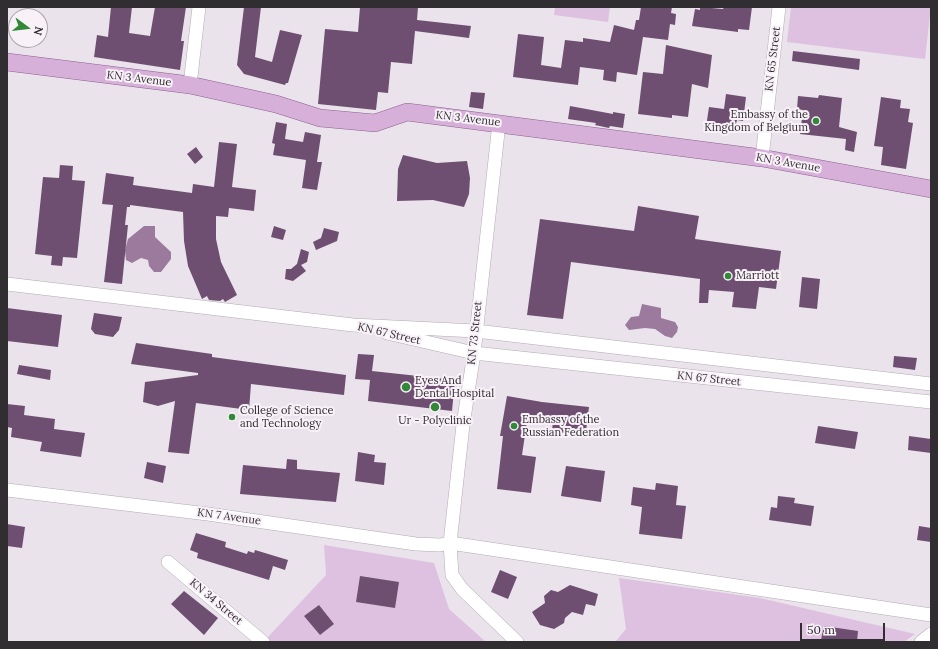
<!DOCTYPE html>
<html>
<head>
<meta charset="utf-8">
<style>
  body { margin:0 }
  #map { position:relative; width:938px; height:649px; overflow:hidden; background:#eae3eb; font-family:Lora,serif }
  canvas { display:block }
  .frame { position:absolute; inset:0; border:8px solid #312e31; pointer-events:none }
  .north { position:absolute; left:8px; top:8px; width:40px; height:40px; box-sizing:border-box; background:#f8f1f8; border:1px solid #a8a3a8; border-radius:50%; rotate:105deg; font-size:11px; font-weight:700; line-height:16px; text-align:center; color:#312e31 }
  .north::after { content:''; display:block; margin:auto; width:14px; height:18px; background:#318837; clip-path:polygon(50% 0,100% 100%,50% 72%,0 100%) }
  .scale { position:absolute; left:800px; top:623px; width:85px; height:18px; box-sizing:border-box; border:2px solid #312e31; border-top:0; padding-left:5px; font-size:12px; line-height:14px; white-space:nowrap; color:#312e31; -webkit-text-stroke:3px #f8f1f8; paint-order:stroke }
</style>
</head>
<body>
<div id="map">
<canvas width="938" height="649"></canvas>
<div class="frame"></div>
<div class="north">N</div>
<div class="scale">50 m</div>
</div>
<script>
const ctx = document.querySelector('canvas').getContext('2d');
ctx.lineJoin = 'round';
function paint(path, color) {
  ctx.fillStyle = color;
  ctx.fill(path, 'evenodd');
}
function toPath(rows) {
  const path = new Path2D();
  for (const r of rows) {
    path.moveTo(r[0], r[1]);
    for (let i = 2; i < r.length; i += 2) path.lineTo(r[i], r[i + 1]);
  }
  return path;
}
function trace(path, color, width, dash) {
  ctx.strokeStyle = color;
  ctx.lineWidth = width;
  ctx.lineCap = dash ? 'butt' : 'round';
  ctx.setLineDash(dash || []);
  ctx.stroke(path);
}
function write(font, color, halo, rows, align = 'center') {
  ctx.font = font + ' Lora,serif';
  ctx.lineWidth = 4;
  ctx.setLineDash([]);
  ctx.textBaseline = 'middle';
  ctx.strokeStyle = halo;
  ctx.fillStyle = color;
  for (const [text, x, y, turn = 0] of rows) {
    ctx.save();
    ctx.translate(x, y);
    ctx.rotate((+turn || 0) * Math.PI / 180);
    ctx.textAlign = isNaN(turn) ? turn : align;
    if (halo) ctx.strokeText(text, 0, 0);
    ctx.fillText(text, 0, 0);
    ctx.restore();
  }
}
paint(toPath([
  [555,7,610,7,608,22,554,15],
  [791,7,931,7,925,59,787,42],
  [324,545,434,563,449,609,486,642,272,642,267,638,326,575],
  [619,578,760,598,915,634,904,642,615,642,626,629]
]), '#dec1e0');
paint(toPath([
  [144,226,155,226,155,237,171,252,171,259,161,272,154,272,149,266,148,260,141,258,132,263,126,260,125,250,128,239],
  [642,304,661,308,661,318,675,322,678,327,677,332,672,338,665,336,655,329,645,328,629,330,625,325,631,317,639,316]
]), '#9c7a9e');
paint(toPath([
  [111,7,132,7,129,33,150,36,155,7,186,7,181,41,184,41,180,70,94,57,97,35,108,37],
  [244,7,261,7,255,57,272,62,280,30,302,35,288,83,286,83,285,85,244,74,237,65],
  [360,7,418,7,417,20,471,26,469,38,415,31,412,64,391,62,388,93,378,92,376,110,318,104,325,29,358,32],
  [641,7,672,7,671,13,676,14,675,25,670,24,668,40,643,37,637,75,617,72,616,82,603,80,604,70,580,67,578,85,513,77,518,34,544,37,541,65,561,68,565,40,583,42,583,38,610,42,614,25,634,30,636,20,639,20],
  [700,7,723,9,724,7,752,7,749,30,738,29,738,32,692,26,695,9,700,10],
  [666,45,712,55,708,88,692,84,688,117,672,115,672,118,638,114,643,72,663,74],
  [793,51,860,59,859,70,792,61],
  [471,92,485,93,483,109,469,107],
  [726,94,746,97,743,121,737,120,736,124,732,124,731,130,706,127,709,107,724,109],
  [819,95,842,98,839,127,857,132,854,152,845,150,846,139,800,134,803,110,797,109,798,96,818,98],
  [881,97,901,100,900,108,910,109,908,122,913,123,906,169,881,165,883,147,874,146],
  [570,106,613,114,613,112,625,114,623,128,610,126,609,128,595,125,596,123,568,119],
  [276,122,287,124,285,139,303,142,305,132,321,135,317,162,322,162,317,190,302,188,306,160,273,155,275,144,272,143],
  [219,142,237,144,232,187,256,190,254,211,229,208,228,217,216,216,216,239,221,262,237,295,225,302,223,299,220,301,209,300,207,296,202,299,188,266,184,241,183,212,130,205,130,207,127,207,125,225,128,225,122,284,104,282,113,205,102,204,106,173,134,177,133,185,192,193,193,184,214,187],
  [196,147,203,157,195,164,187,154],
  [403,155,437,163,467,161,470,178,469,194,464,207,433,200,397,201,398,169],
  [60,165,73,166,72,180,85,181,77,258,63,257,62,266,51,265,52,256,35,254,43,177,59,178],
  [638,206,699,216,695,239,781,251,776,289,759,287,756,309,732,307,734,292,709,290,708,303,699,303,700,279,571,262,563,319,527,315,540,219,634,231],
  [274,226,286,230,283,240,271,237],
  [324,228,339,232,337,241,316,250,313,242,321,238],
  [301,249,309,252,307,262,301,265,306,271,293,281,285,279,286,269,291,269,297,264],
  [802,277,820,279,817,309,799,307],
  [7,308,62,315,58,347,7,341],
  [94,313,122,317,119,330,113,337,95,334,91,329],
  [136,343,212,354,212,357,346,375,344,395,251,384,249,410,196,403,189,454,168,452,175,401,158,406,143,402,145,382,198,375,198,373,131,364],
  [358,354,374,355,372,371,455,380,452,411,368,401,370,380,355,379],
  [894,356,917,358,915,370,893,367],
  [19,365,51,370,50,380,17,374],
  [507,396,542,402,589,407,586,431,570,430,570,433,552,432,553,419,528,415,522,455,536,457,531,493,497,489,503,436,500,436],
  [7,404,25,406,24,415,55,419,54,429,85,433,81,457,40,451,42,442,11,437,12,428,7,427],
  [818,426,858,432,855,449,815,443],
  [909,436,931,439,931,453,908,450],
  [358,452,375,455,374,462,386,463,384,485,355,481],
  [287,459,297,460,297,469,340,473,336,502,240,494,243,465,286,469],
  [147,462,166,466,163,483,144,478],
  [566,466,605,471,601,502,561,496],
  [656,483,678,486,676,505,686,506,682,539,639,534,642,507,631,505,633,487,655,490],
  [778,496,795,498,794,503,814,506,811,526,769,520,771,507,777,508],
  [7,524,25,527,22,548,7,546],
  [919,526,931,528,931,542,917,540],
  [196,533,226,542,225,547,247,554,248,551,254,553,255,550,288,560,285,570,273,566,269,580,197,558,198,553,190,550],
  [500,570,517,577,508,599,491,592],
  [360,576,399,582,395,608,356,602],
  [570,585,598,594,595,606,586,604,583,615,572,612,565,618,564,623,554,629,540,625,532,612,545,603,544,596,551,590,558,592],
  [184,591,218,618,204,635,171,604],
  [319,605,334,624,320,635,304,616],
  [824,626,858,631,857,642,821,640]
]), '#6f4f71');
const minor = toPath([
  [190,85,199,7],
  [499,123,474,353,463,425,450,543,452,575,462,589,517,642],
  [762,158,779,7],
  [7,284,353,325,476,331,931,384],
  [387,333,474,353,931,402],
  [7,490,208,514,416,544,440,545,450,543,931,615],
  [168,562,263,642],
  [921,642,931,634]
]);
const major = toPath([
  [7,62,190,85,276,104,320,118,375,123,407,112,762,158,931,189]
]);
trace(minor, '#b2abb2', 14);
trace(major, '#8c608f', 18);
trace(minor, '#fff', 13);
trace(major, '#d7b0da', 17);
for (const [x, y, r, color] of [
  [816,121,4,"#318837"],
  [728,276,4,"#318837"],
  [406,387,5,"#318837"],
  [435,407,5,"#318837"],
  [232,417,4,"#318837"],
  [514,426,4,"#318837"]
]) {
  const dot = new Path2D();
  dot.arc(x, y, r, 0, 2 * Math.PI);
  ctx.fillStyle = color;
  ctx.fill(dot);
  trace(dot, '#f8f1f8', 1.5);
}
write('11px', '#312e31', '#f8f1f8', [
  ["KN 65 Street",773,59,-83],
  ["KN 3 Avenue",139,79,7],
  ["KN 3 Avenue",468,119,7],
  ["KN 3 Avenue",788,163,10],
  ["KN 73 Street",475,333,-84],
  ["KN 67 Street",389,334,13],
  ["KN 67 Street",709,379,6],
  ["KN 7 Avenue",229,517,8],
  ["KN 34 Street",216,602,40]
]);
write('11px', '#312e31', '#f8f1f8', [
  ["Embassy of the",808,115,"right"],
  ["Kingdom of Belgium",808,128,"right"],
  ["Marriott",736,276],
  ["Eyes And",415,381],
  ["Dental Hospital",415,394],
  ["College of Science",240,411],
  ["and Technology",240,424],
  ["Embassy of the",522,420],
  ["Russian Federation",522,433],
  ["Ur - Polyclinic",435,421,"center"]
], 'left');
</script>
</body>
</html>
